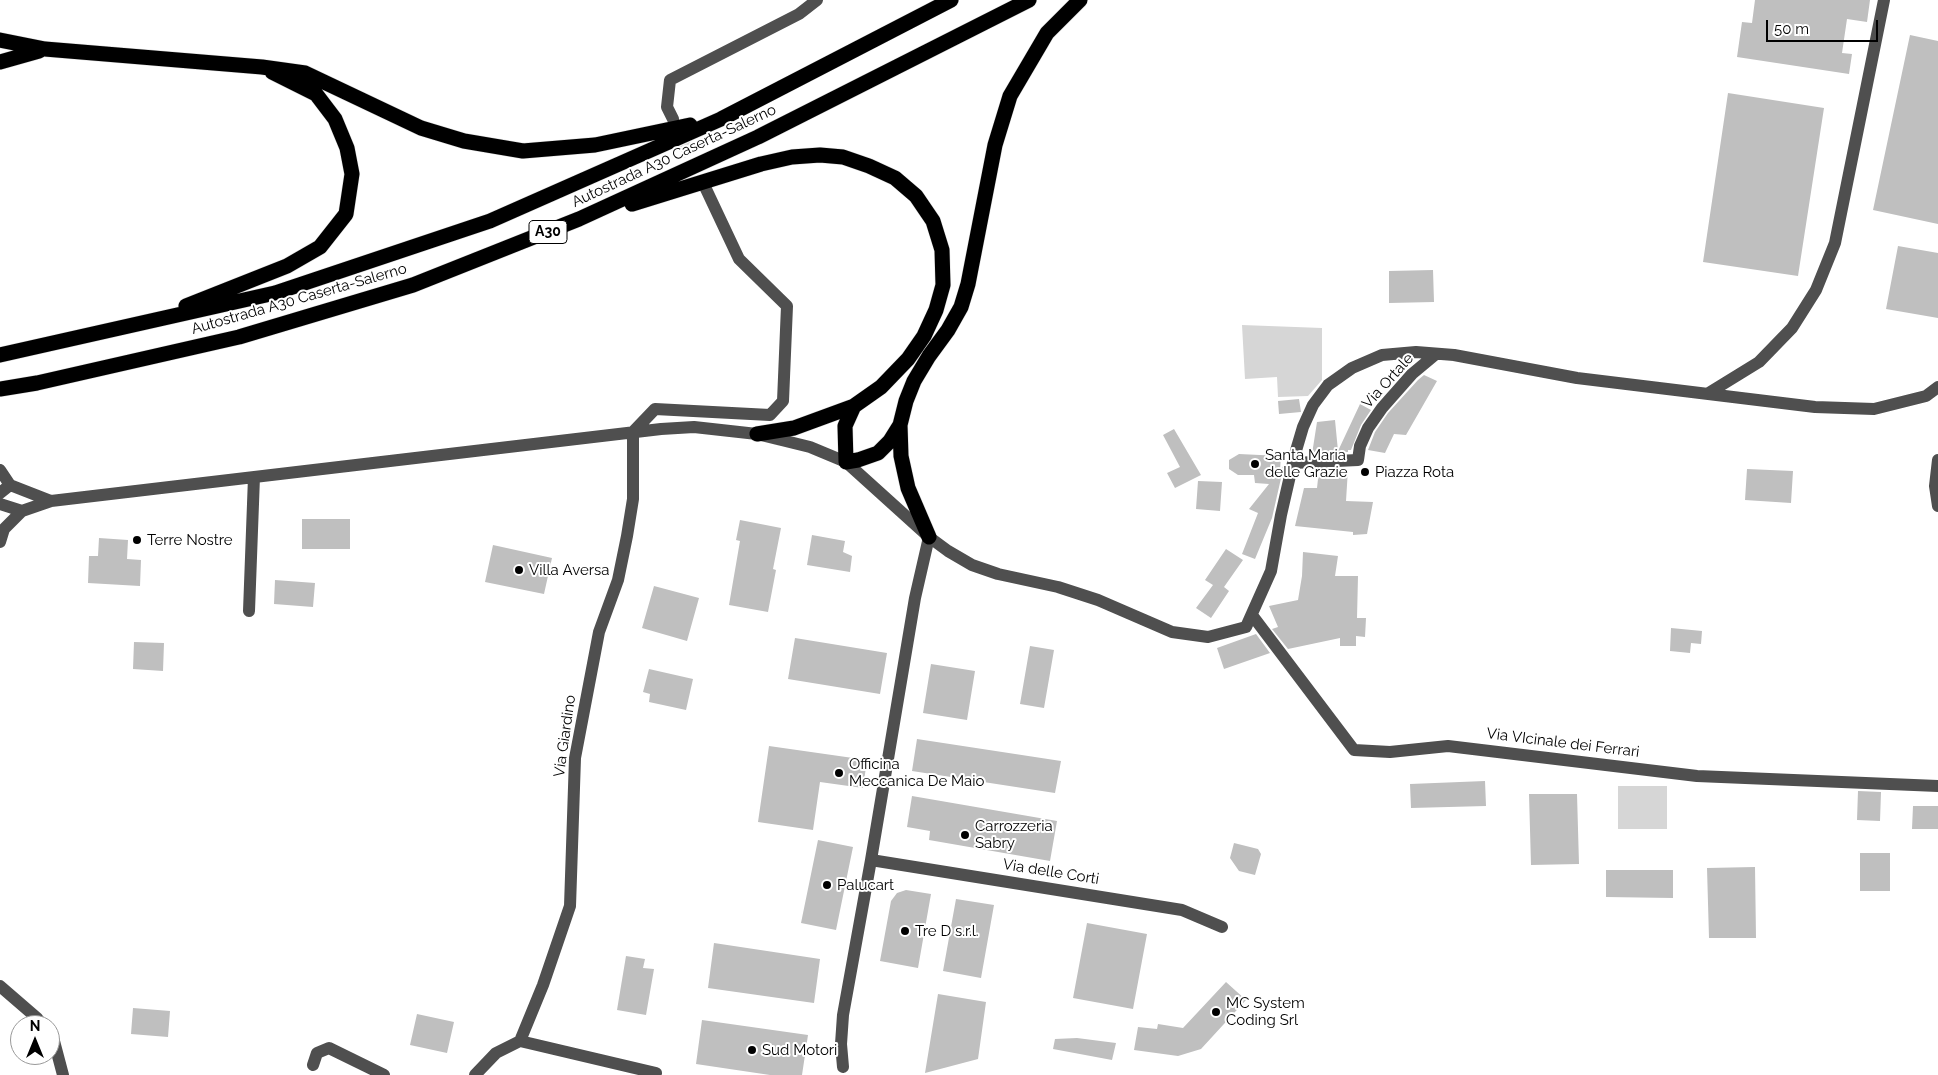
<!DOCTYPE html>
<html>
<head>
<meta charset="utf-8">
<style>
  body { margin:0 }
  #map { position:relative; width:1938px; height:1075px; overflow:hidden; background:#fff; font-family:Raleway,sans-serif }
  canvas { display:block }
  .north { position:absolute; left:10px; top:1015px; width:50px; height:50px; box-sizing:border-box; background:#fff; border:1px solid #999; border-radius:50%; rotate:0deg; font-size:14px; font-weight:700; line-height:20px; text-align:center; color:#000 }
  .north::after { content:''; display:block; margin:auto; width:18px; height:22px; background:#000; clip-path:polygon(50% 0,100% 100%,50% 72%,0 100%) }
  .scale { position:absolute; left:1766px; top:20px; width:112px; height:22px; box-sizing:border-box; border:2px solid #000; border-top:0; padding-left:6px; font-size:15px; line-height:18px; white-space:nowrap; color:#000; -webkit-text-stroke:4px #fff; paint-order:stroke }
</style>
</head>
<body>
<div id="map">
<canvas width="1938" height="1075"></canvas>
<div class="north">N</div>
<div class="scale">50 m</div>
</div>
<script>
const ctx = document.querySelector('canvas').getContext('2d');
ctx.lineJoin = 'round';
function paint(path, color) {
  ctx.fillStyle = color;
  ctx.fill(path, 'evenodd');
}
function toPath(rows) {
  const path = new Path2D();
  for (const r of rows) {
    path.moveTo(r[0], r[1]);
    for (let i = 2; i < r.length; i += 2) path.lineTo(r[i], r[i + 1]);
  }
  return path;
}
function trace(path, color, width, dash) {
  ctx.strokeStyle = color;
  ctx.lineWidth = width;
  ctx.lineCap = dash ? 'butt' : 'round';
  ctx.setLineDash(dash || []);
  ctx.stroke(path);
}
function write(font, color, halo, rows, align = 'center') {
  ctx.font = font + ' Raleway,sans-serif';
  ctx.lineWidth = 4;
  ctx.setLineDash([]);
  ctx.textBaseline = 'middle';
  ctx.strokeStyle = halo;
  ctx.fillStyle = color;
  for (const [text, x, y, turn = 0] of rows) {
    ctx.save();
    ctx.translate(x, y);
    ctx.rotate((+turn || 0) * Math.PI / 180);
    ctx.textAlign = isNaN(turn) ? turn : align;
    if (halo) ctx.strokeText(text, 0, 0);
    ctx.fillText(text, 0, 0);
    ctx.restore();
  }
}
paint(toPath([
  [1242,325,1322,328,1322,380,1308,396,1278,397,1277,377,1245,379],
  [1618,786,1667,786,1667,829,1618,829]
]), '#d6d6d6');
paint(toPath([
  [1755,0,1870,0,1867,22,1847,19,1842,53,1852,54,1849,74,1737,57,1742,22,1752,23],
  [1910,35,1938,41,1938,224,1873,210],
  [1728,93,1824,108,1798,276,1703,262],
  [1898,246,1938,253,1938,318,1886,309],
  [1433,270,1434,302,1389,303,1389,271],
  [1424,375,1437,381,1406,435,1394,434,1385,453,1368,450,1375,432,1388,413,1418,380],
  [1299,399,1301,412,1279,414,1278,401],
  [1360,404,1371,410,1361,425,1351,450,1348,450,1348,452,1312,454,1317,422,1335,420,1338,451],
  [1174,429,1201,475,1175,488,1167,473,1180,467,1163,435],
  [1239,454,1281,456,1280,470,1284,465,1272,518,1255,559,1242,554,1258,513,1249,509,1269,484,1255,483,1254,475,1238,475,1229,469,1229,460],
  [1348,469,1346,501,1373,502,1367,534,1353,535,1353,532,1295,526,1304,488,1317,488,1319,470],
  [1747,469,1793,471,1791,503,1745,500],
  [1198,481,1222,482,1220,511,1196,509],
  [302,519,350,519,350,549,302,549],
  [740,520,781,528,773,569,776,570,768,612,729,605,740,541,736,540],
  [812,535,845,541,843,552,852,556,850,572,807,565],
  [99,538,128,540,127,559,141,560,140,586,88,583,89,556,98,556],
  [493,545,552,558,544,594,485,582],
  [1226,549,1243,560,1224,587,1229,591,1211,618,1196,608,1213,585,1205,580],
  [1303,552,1338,556,1335,576,1358,576,1357,618,1366,618,1365,637,1356,636,1356,646,1340,646,1340,638,1288,649,1272,629,1278,627,1269,606,1298,600,1302,576],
  [275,580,315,583,313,607,274,604],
  [654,586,699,598,687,641,642,628],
  [1671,628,1702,631,1701,644,1691,643,1690,653,1670,651],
  [1256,634,1270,653,1224,669,1217,648],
  [795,638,887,653,880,694,788,679],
  [134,642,164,643,163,671,133,669],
  [1030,646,1054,650,1044,708,1020,704],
  [931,664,975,671,967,720,923,713],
  [649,669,693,679,686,710,649,702,650,694,643,692],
  [917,739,1061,761,1055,793,912,771],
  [769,746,867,760,863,788,820,782,813,830,758,822],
  [1485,781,1486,806,1411,808,1410,784],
  [1858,791,1881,792,1880,821,1857,820],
  [1529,794,1577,794,1579,864,1531,865],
  [912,796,1057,821,1050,861,929,840,930,831,907,827],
  [1913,806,1938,806,1938,829,1912,829],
  [818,840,853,847,836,930,801,923],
  [1234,843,1258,849,1261,854,1255,875,1239,871,1230,858],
  [1860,853,1890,853,1890,891,1860,891],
  [1755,867,1756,938,1709,938,1707,868],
  [1606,870,1673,870,1673,898,1606,897],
  [906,890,931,894,918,968,880,961,891,901,897,893],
  [956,899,994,905,981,978,943,971],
  [1087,923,1147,934,1133,1009,1073,998],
  [714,943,820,959,814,1003,708,988],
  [626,956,645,959,643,968,654,969,646,1015,617,1010],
  [1226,982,1246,1000,1201,1049,1178,1056,1134,1050,1138,1027,1157,1029,1158,1024,1183,1028],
  [938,994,986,1002,978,1059,925,1073],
  [133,1008,170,1011,168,1037,131,1034],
  [417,1014,454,1022,447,1053,410,1045],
  [702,1020,808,1035,802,1075,770,1075,696,1064],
  [1077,1038,1116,1043,1112,1060,1053,1049,1055,1039]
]), '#bfbfbf');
trace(toPath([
  [677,128,706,189]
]), '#d9d9d9', 12, [12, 6]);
const highway = toPath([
  [0,40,45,49,262,67,305,73,421,128,464,141,523,151,595,145,690,125],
  [0,62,39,51],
  [632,204,761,164,792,157,820,155,843,157,869,166,895,178,916,196,933,221,942,250,943,285,936,310,924,336,908,359,881,387,854,406,794,428,757,434],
  [186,306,287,266,320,247,346,214,352,174,347,148,335,119,316,94,272,72],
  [0,355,275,293,490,221,721,119,951,0],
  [0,389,37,383,239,337,413,285,579,219,758,137,1029,0],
  [854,406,845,426,846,462,858,460,878,453,890,441,900,425],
  [929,537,908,488,901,456,900,425,906,401,914,381,929,356,948,330,961,307,968,284,995,145,1010,96,1047,33,1080,0]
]);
trace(highway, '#dbdbdb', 16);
trace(toPath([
  [673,119,667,107,670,80,799,14,817,0],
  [1707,394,1759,362,1792,328,1816,290,1835,243,1884,0],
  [1938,460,1935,486,1938,506],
  [1293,463,1358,460,1360,446,1368,428,1382,408,1412,374,1436,354],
  [0,470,10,485,51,501],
  [0,493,10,485],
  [0,504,22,511],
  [0,542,4,529,22,511,51,501,661,429,694,427,757,434,810,447,846,462,929,537,948,551,972,565,998,574,1058,587,1098,600,1172,632,1208,637,1246,627,1271,571,1281,515,1295,454,1303,427,1313,405,1328,385,1352,368,1382,355,1416,352,1454,355,1577,378,1815,407,1874,409,1926,396,1938,387],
  [249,611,254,477],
  [1252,615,1354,750,1390,752,1448,746,1697,776,1938,786],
  [871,860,1182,910,1222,927],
  [0,986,37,1018,42,1025],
  [50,1036,54,1041,63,1075],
  [520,1041,543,985,570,906,575,758,599,632,618,580,627,536,633,499,633,432,655,409,770,415,783,401,787,306,739,259,706,189],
  [313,1065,317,1053,329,1048,384,1075],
  [843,1067,841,1044,843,1015,871,860,915,598,929,537],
  [475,1075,496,1053,520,1041,656,1073]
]), '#4f4f4f', 12);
trace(highway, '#000', 15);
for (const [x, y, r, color] of [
  [1255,464,5,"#000"],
  [1365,472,5,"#000"],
  [137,540,5,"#000"],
  [519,570,5,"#000"],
  [839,773,5,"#000"],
  [965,835,5,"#000"],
  [827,885,5,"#000"],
  [905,931,5,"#000"],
  [1216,1012,5,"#000"],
  [752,1050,5,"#000"]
]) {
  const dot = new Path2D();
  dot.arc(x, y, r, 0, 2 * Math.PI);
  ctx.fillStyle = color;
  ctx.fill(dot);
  trace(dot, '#fff', 2);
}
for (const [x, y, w] of [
  [548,232,38]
]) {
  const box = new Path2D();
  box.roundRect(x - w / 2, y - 11.5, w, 23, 4);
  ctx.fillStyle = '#fff';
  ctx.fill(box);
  trace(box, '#000', 1);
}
write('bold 14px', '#000', null, [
  ["A30",548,232]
]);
write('15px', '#000', '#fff', [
  ["Autostrada A30 Caserta-Salerno",674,156,-25],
  ["Autostrada A30 Caserta-Salerno",299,299,-16],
  ["Via Ortale",1388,381,-48],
  ["Via Giardino",565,736,-82],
  ["Via VIcinale dei Ferrari",1563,743,7],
  ["Via delle Corti",1051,872,9]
]);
write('15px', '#000', '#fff', [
  ["Santa Maria",1265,455],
  ["delle Grazie",1265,472],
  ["Piazza Rota",1375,472],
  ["Terre Nostre",147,540],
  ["Villa Aversa",529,570],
  ["Officina",849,764],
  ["Meccanica De Maio",849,781],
  ["Carrozzeria",975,826],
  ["Sabry",975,843],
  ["Palucart",837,885],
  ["Tre D s.r.l.",915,931],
  ["MC System",1226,1003],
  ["Coding Srl",1226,1020],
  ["Sud Motori",762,1050]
], 'left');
</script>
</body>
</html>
